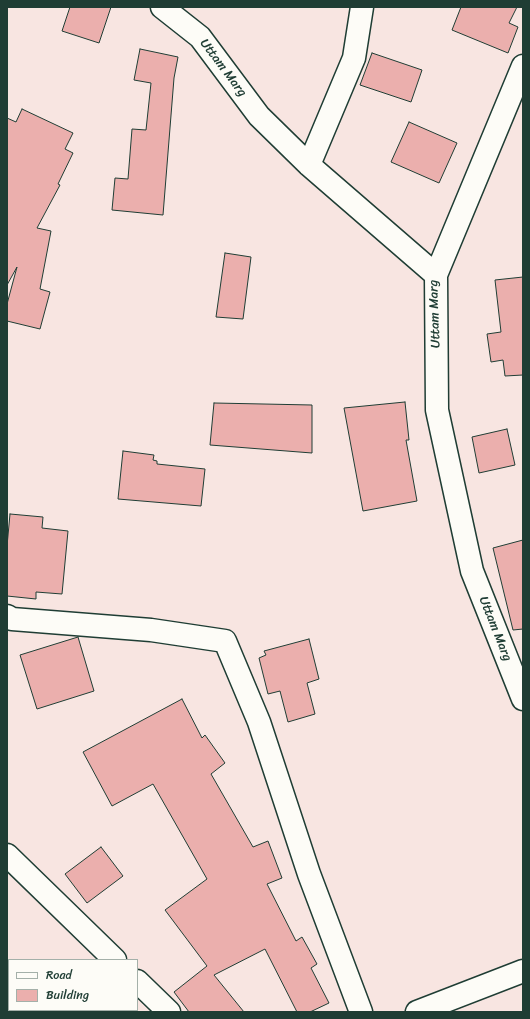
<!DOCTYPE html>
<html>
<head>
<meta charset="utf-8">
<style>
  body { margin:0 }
  #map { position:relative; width:530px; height:1019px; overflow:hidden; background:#f8e5e1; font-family:Sriracha,sans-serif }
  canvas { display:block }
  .frame { position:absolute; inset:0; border:8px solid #1f3d34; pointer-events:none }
  .legend { position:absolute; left:8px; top:959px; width:130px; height:52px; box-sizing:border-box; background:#fdfcf7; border:1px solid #a4b0a9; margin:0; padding:5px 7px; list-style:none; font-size:12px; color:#1f3d34 }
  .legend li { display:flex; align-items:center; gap:8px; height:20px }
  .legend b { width:20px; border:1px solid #a4b0a9 }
</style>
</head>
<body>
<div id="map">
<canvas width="530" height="1019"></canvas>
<div class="frame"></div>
<ul class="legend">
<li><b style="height:5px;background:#fdfcf7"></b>Road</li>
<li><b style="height:11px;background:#ebafad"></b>Building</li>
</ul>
</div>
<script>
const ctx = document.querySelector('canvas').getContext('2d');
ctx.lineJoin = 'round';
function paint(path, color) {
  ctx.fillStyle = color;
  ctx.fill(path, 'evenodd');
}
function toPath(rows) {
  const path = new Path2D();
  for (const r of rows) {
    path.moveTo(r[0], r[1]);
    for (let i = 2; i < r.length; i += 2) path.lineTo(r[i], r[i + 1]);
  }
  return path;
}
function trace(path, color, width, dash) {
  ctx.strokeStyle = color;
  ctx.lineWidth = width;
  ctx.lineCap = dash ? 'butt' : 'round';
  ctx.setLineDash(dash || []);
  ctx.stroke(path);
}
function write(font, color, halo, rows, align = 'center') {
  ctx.font = font + ' Sriracha,sans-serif';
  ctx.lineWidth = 3.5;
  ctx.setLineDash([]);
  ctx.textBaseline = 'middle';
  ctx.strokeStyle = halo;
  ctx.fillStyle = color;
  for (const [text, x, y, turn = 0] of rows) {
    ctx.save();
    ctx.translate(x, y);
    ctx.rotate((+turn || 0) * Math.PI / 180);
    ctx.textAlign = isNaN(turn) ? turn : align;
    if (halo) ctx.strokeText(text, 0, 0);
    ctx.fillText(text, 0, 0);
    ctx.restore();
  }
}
const building = toPath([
  [70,7,111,7,99,43,62,31,70,7],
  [461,7,517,7,509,23,518,27,508,53,452,30,461,7],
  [140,49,178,57,174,78,163,215,112,210,115,178,128,179,132,129,146,130,151,83,134,80,140,49],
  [372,53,422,70,411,102,360,85,372,53],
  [22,109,73,133,65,149,73,153,58,184,60,185,37,228,51,231,40,289,50,292,40,329,7,321,7,304,17,267,7,285,7,118,16,122,22,109],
  [409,122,457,143,439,183,391,162,409,122],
  [225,253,251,257,243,319,216,317,225,253],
  [523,277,523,375,505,376,503,360,491,362,487,334,501,332,495,280,523,277],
  [405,402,409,440,406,440,417,501,363,511,344,408,405,402],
  [214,403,312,405,312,453,210,445,214,403],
  [507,429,515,465,479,473,472,437,507,429],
  [123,451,154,455,153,460,157,461,157,464,205,469,201,506,118,499,123,451],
  [10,514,43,517,42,528,68,531,62,594,36,592,36,599,7,596,7,546,10,514],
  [523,540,523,629,513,630,493,548,523,540],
  [78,637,94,691,37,709,20,655,78,637],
  [309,639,319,679,307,683,315,714,288,722,280,691,268,694,259,658,266,655,264,651,309,639],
  [182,699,202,738,205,735,225,763,211,774,253,847,268,841,282,878,267,884,296,941,302,937,317,964,311,968,329,1003,310,1012,297,1012,265,949,214,975,244,1012,189,1012,174,992,207,966,165,910,207,879,153,784,112,806,83,752,182,699],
  [101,847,123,876,87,903,65,874,101,847]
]);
paint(building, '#ebafad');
trace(building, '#1f3d34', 1);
const minor = toPath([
  [162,7,200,37,259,116,309,165,436,275,437,410,472,571,523,699],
  [309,165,354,58,362,7],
  [436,275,523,66],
  [7,616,12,619,151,630,225,641,259,722,309,874,361,1012],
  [7,855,115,960],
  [137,981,169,1012],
  [417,1012,523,971]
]);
trace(minor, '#1f3d34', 25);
trace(minor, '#fdfcf7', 22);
write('13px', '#1f3d34', '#fdfcf7', [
  ["Uttam Marg",223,68,53],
  ["Uttam Marg",435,314,-92],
  ["Uttam Marg",495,629,68]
]);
</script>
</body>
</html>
